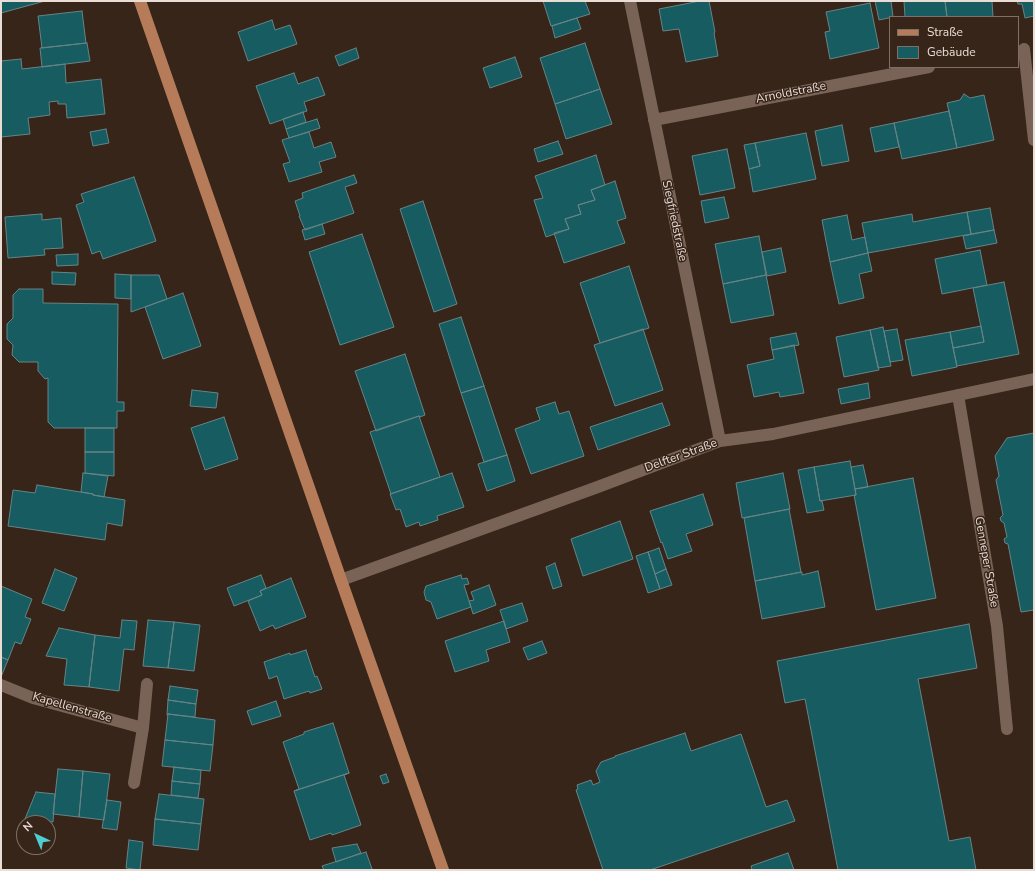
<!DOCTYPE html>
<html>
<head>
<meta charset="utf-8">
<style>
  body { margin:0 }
  #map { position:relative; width:1035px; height:871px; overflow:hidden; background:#37251a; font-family:"Nunito Sans",sans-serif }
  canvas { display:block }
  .frame { position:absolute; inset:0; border:2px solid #eaddd6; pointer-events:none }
  .legend { position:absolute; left:889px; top:16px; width:130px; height:52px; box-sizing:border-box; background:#37251a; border:1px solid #7f6f65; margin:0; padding:5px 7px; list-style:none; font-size:12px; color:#eaddd6 }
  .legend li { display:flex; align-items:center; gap:8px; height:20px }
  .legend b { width:20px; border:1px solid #7f6f65 }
  .north { position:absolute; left:16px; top:815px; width:40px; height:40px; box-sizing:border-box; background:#37251a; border:1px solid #7f6f65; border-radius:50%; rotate:316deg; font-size:11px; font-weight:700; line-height:16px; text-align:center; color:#eaddd6 }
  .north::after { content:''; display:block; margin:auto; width:14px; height:18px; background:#51ccd3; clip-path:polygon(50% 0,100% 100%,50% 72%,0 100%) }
</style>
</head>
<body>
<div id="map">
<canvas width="1035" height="871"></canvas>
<div class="frame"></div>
<ul class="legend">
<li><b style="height:5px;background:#b67c59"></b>Straße</li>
<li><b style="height:11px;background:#175c60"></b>Gebäude</li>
</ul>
<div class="north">N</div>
</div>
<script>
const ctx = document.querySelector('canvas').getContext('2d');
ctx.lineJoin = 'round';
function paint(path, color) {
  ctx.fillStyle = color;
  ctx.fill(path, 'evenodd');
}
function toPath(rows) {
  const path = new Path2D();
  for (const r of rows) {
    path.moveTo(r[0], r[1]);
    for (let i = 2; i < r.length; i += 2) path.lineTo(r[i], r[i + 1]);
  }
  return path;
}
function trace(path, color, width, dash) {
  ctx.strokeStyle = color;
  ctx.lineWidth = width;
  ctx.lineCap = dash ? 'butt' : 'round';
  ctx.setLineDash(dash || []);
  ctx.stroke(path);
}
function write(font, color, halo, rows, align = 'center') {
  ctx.font = font + ' "Nunito Sans",sans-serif';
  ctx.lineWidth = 3;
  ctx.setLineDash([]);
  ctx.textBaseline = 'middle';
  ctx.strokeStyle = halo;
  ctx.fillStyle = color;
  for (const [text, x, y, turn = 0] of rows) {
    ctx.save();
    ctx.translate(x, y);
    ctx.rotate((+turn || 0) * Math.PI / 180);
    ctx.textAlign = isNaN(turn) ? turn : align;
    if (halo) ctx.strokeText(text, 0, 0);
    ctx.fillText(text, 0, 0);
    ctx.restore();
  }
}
const building = toPath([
  [1,1,45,1,1,13,1,1],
  [543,1,585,1,590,14,551,26,543,1],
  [700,1,709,1,715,32,714,33,718,56,686,62,679,29,663,31,659,9,700,1],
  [875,1,891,1,893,17,879,20,875,1],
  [904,1,945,1,947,17,905,17,904,1],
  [945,1,992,1,993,17,947,17,945,1],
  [1017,1,1034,1,1034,16,1025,18,1022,4,1018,4,1017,1],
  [870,3,879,48,830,59,825,32,830,31,826,12,870,3],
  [82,11,86,43,42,48,38,16,82,11],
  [577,18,581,29,555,38,552,26,577,18],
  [272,20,275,30,290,25,297,44,248,61,238,32,272,20],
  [87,43,90,61,42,67,40,48,87,43],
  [585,43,600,89,555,104,540,58,585,43],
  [356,48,359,58,339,66,335,56,356,48],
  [515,57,522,77,490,88,483,68,515,57],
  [21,59,22,69,65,64,66,83,101,79,105,114,67,118,66,104,58,104,58,101,49,102,50,115,28,118,30,134,1,137,1,61,21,59],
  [294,73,298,84,318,77,325,95,304,102,307,111,270,124,256,86,294,73],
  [600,89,612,124,566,139,555,104,600,89],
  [964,94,970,98,984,95,994,140,957,148,947,103,960,100,964,94],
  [949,111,957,148,902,159,894,123,949,111],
  [303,112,306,122,286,129,283,119,303,112],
  [317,119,320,128,289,138,286,129,317,119],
  [894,123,899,147,875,152,870,128,894,123],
  [842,125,849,161,822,166,815,131,842,125],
  [106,129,109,143,93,146,90,132,106,129],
  [309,132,314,148,331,142,336,157,319,162,322,172,289,182,283,164,290,162,282,140,309,132],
  [806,133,816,179,753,192,749,169,760,166,755,143,806,133],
  [558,141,563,154,538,162,534,149,558,141],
  [755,143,760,166,749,169,744,145,755,143],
  [727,149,735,188,700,195,692,156,727,149],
  [596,155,605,185,591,190,595,200,578,205,581,214,565,219,569,229,546,237,534,200,543,198,535,176,596,155],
  [354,175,357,183,345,187,354,213,305,230,299,216,300,216,295,201,303,198,302,193,354,175],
  [134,177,156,241,103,259,100,251,92,254,76,205,84,202,81,194,134,177],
  [615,181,626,218,617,221,625,243,564,263,554,233,569,229,565,219,581,214,578,205,595,200,591,190,615,181],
  [724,197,729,218,705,223,701,201,724,197],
  [423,201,457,304,434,312,400,209,423,201],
  [990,208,994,230,971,234,967,212,990,208],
  [967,212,971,234,868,253,862,223,912,214,913,222,967,212],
  [41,214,42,214,42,220,61,218,63,248,44,249,45,255,8,258,5,217,41,214],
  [847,215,852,240,865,237,868,253,830,262,822,220,847,215],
  [322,224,325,234,305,240,302,230,322,224],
  [994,230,997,243,966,249,963,236,994,230],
  [362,234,394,327,340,345,309,252,362,234],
  [759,236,766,275,723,284,715,244,759,236],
  [781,248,786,272,767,276,762,252,781,248],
  [980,250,987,285,942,294,935,259,980,250],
  [868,253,872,271,859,274,864,298,839,304,830,262,868,253],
  [78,254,78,265,57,266,56,255,78,254],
  [629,266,649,328,600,343,580,283,629,266],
  [52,272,76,273,75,285,52,284,52,272],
  [115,274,131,275,131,299,115,298,115,274],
  [131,275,159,275,167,299,131,312,131,275],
  [766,275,774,315,731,323,723,284,766,275],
  [1004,282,1019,354,957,366,953,348,984,342,973,288,1004,282],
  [19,289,43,289,43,303,118,304,117,402,124,402,124,411,117,411,117,428,54,428,48,422,48,378,45,379,38,371,38,362,19,362,12,355,13,345,7,339,7,324,13,318,13,295,19,289],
  [183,293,201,346,163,359,145,307,183,293],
  [461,317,484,386,461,393,439,324,461,317],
  [981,326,984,342,953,348,950,332,981,326],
  [883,327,891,366,878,368,870,330,883,327],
  [643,329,663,390,615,406,594,345,643,329],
  [897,329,903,360,890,362,884,331,897,329],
  [870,330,879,370,844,377,836,337,870,330],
  [950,332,957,367,912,376,905,340,950,332],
  [796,333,799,345,772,350,770,338,796,333],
  [794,345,804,393,780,397,779,392,754,397,747,365,774,359,772,350,794,345],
  [405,354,425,415,420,417,419,416,376,431,355,371,405,354],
  [868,383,870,398,841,404,838,389,868,383],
  [484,386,507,455,484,462,461,393,484,386],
  [192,390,218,393,216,408,190,406,192,390],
  [555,402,559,414,569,411,584,456,531,474,515,429,540,420,536,408,555,402],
  [662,403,670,425,598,450,590,427,662,403],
  [419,416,440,477,391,494,370,432,419,416],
  [224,417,238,459,205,470,191,428,224,417],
  [85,428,114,428,114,452,85,452,85,428],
  [1034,433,1034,610,1021,612,1008,544,1005,543,1004,539,1007,537,1004,523,1001,521,1000,518,1003,515,996,480,999,476,995,456,1007,438,1034,433],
  [85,452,114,452,114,476,85,473,85,452],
  [507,455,515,481,487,491,478,464,507,455],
  [850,461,856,495,820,501,814,467,850,461],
  [863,465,868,487,855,489,851,467,863,465],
  [814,467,820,501,822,501,824,510,807,513,798,470,814,467],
  [83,473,108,476,104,497,93,495,93,494,81,492,83,473],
  [452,473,464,507,437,516,438,520,420,526,419,522,406,527,400,509,396,510,390,494,452,473],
  [783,473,790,509,742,518,736,483,783,473],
  [913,478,936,598,876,610,854,495,856,495,855,489,913,478],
  [37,485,93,494,93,495,125,500,122,526,107,523,105,540,8,526,13,490,35,493,37,485],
  [703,494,713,525,686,534,692,551,668,559,662,542,661,543,650,511,703,494],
  [789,509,801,572,755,581,744,518,789,509],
  [620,521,633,559,583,576,571,539,620,521],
  [659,548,666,569,655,574,648,552,659,548],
  [648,552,660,589,648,593,636,556,648,552],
  [555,563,562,586,553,589,546,567,555,563],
  [55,569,77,578,64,611,42,603,55,569],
  [666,569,672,585,660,589,655,574,666,569],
  [818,571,825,607,762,619,755,581,802,572,802,575,818,571],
  [261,575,266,588,260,591,262,595,234,606,227,588,261,575],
  [461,575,462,579,467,578,469,584,464,585,471,607,437,619,431,602,426,600,424,592,426,586,461,575],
  [291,578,306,617,275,629,273,625,260,631,248,601,262,595,260,591,291,578],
  [489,585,496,605,473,614,469,601,474,600,471,592,489,585],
  [1,586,32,599,25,617,31,619,21,644,15,642,8,660,1,657,1,586],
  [522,603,528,621,506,629,500,610,522,603],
  [122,620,137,621,134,650,124,649,119,691,89,687,95,635,120,638,122,620],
  [148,620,174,622,168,668,143,666,148,620],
  [504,621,510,642,486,650,489,661,455,672,445,641,504,621],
  [174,622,200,625,194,671,168,668,174,622],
  [969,624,977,668,918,679,949,841,970,837,976,870,838,870,805,699,785,703,777,661,969,624],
  [59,628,95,635,89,687,64,685,67,659,46,656,59,628],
  [542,641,547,653,528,660,523,648,542,641],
  [306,650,315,677,317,676,322,689,310,693,309,691,284,699,277,676,269,679,264,662,290,653,290,655,306,650],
  [1,657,8,660,1,677,1,657],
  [170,686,198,690,196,704,168,700,170,686],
  [168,700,196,704,195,717,168,714,168,715,167,715,168,700],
  [276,701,281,716,252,725,247,711,276,701],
  [168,714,215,720,213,745,165,740,168,714],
  [333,723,349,773,294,791,299,789,283,742,304,734,304,732,333,723],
  [685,733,691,751,741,734,766,807,787,800,795,821,650,870,603,870,576,790,578,789,577,785,591,780,593,785,600,782,596,771,601,762,615,757,615,756,685,733],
  [165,740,213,745,210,771,162,766,165,740],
  [174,767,201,770,200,784,172,781,174,767],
  [58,769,83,771,79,817,53,814,58,769],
  [83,771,110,774,104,820,79,817,83,771],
  [349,773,344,775,361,825,332,835,331,833,310,840,294,791,349,773],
  [386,774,389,782,383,784,380,776,386,774],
  [172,781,200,784,198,798,171,795,172,781],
  [36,792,55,794,53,822,25,819,36,792],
  [159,794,204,799,201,824,155,819,159,794],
  [107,800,121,802,117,830,102,828,107,800],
  [155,819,201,824,198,850,153,845,155,819],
  [129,840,143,842,140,870,126,868,129,840],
  [357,844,361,853,336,862,332,848,357,844],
  [366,852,372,869,369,870,324,870,322,866,366,852],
  [788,853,794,870,752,870,751,866,788,853]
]);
paint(building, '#175c60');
trace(building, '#668486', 1);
trace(toPath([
  [630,1,720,441],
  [1024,49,1034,140],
  [654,120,929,67],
  [958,395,997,626,1007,729],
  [341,580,595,488,720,441,773,434,1034,379],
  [1,685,33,698,143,728,134,783],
  [143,728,147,684]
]), '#796357', 12);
trace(toPath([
  [140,1,341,580,443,870]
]), '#b67c59', 12);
write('12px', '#eaddd6', '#37251a', [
  ["Arnoldstraße",791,93,-11],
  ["Siegfriedstraße",674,221,78],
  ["Delfter Straße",681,456,-20],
  ["Genneper Straße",986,562,80],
  ["Kapellenstraße",72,708,16]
]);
</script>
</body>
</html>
